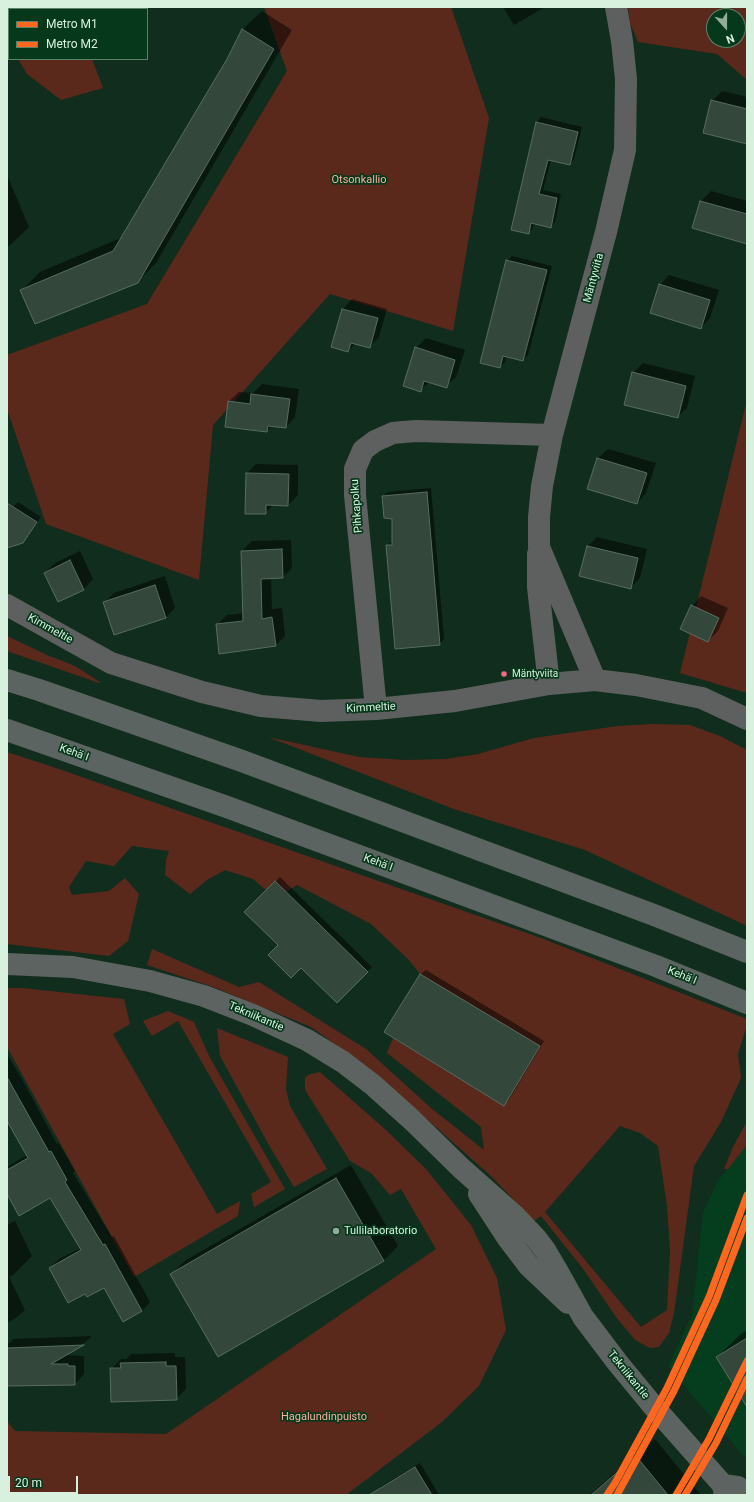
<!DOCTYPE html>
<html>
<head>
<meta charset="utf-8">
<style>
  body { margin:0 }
  #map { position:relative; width:754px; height:1502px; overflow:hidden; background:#112d1d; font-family:Roboto,sans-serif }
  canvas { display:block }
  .frame { position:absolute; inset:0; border:8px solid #d8f1de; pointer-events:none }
  .legend { position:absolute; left:8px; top:8px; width:140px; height:52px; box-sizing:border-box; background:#06381b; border:1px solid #5a8269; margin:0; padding:5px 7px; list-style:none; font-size:12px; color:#d8f1de }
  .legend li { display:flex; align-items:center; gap:8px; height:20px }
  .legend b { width:20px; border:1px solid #5a8269 }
  .north { position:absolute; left:706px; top:8px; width:40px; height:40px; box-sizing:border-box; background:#06381b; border:1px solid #5a8269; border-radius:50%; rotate:159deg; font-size:11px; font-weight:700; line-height:16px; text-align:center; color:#d8f1de }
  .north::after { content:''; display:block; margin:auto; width:14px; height:18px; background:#92ac9a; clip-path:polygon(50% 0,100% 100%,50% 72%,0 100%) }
  .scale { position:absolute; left:8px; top:1476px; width:70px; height:18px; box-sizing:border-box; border:2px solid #d8f1de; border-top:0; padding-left:5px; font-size:12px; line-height:14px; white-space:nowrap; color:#d8f1de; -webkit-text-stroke:3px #06381b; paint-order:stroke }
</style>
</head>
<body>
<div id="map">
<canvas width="754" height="1502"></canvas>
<div class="frame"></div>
<ul class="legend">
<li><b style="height:5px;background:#ff661e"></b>Metro M1</li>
<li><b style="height:5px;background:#ff661e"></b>Metro M2</li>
</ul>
<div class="north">N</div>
<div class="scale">20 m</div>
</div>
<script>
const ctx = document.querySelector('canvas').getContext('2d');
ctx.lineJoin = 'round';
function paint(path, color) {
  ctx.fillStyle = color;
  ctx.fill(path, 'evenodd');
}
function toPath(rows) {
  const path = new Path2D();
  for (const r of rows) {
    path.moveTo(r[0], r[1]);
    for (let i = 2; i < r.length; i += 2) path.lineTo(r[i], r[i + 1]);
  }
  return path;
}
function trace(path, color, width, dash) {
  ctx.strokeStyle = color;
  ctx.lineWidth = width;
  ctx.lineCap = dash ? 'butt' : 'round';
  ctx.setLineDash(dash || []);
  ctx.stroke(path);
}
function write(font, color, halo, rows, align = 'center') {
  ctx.font = font + ' Roboto,sans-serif';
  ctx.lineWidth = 3.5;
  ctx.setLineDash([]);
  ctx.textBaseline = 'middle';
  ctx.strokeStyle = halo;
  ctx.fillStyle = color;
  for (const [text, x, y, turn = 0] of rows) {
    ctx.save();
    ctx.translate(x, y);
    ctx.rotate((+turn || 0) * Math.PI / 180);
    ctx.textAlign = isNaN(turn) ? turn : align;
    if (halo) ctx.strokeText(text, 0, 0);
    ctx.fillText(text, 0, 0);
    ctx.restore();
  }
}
paint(toPath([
  [747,1145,747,1460,668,1366,692,1315,703,1213,717,1182]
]), '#053d1f');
paint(toPath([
  [264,7,451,7,489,118,453,331,330,294,213,425,199,580,46,524,7,409,7,355,147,304,287,71],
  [628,7,747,7,747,80,717,54,638,42,630,23],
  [714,16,738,16,738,40,714,40],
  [18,59,92,59,103,88,61,100,27,74],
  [747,400,747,693,680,673],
  [7,636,47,655,75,666,100,682,99,683,7,651],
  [652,724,690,725,720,736,747,750,747,926,585,850,454,809,268,737,359,757,405,760,446,759,478,754,534,738,618,726],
  [7,752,59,769,541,938,747,1019,747,1025,738,1054,741,1078,721,1122,694,1166,674,1313,669,1333,659,1347,650,1348,635,1340,616,1317,584,1270,541,1216,534,1221,491,1176,369,1068,311,1027,216,988,147,965,152,949,239,987,259,982,366,1049,431,1108,484,1150,481,1127,387,1053,393,1038,504,1105,540,1046,420,974,409,960,371,924,297,885,286,892,275,881,266,890,253,879,225,870,207,880,190,894,165,875,166,860,169,851,132,846,114,866,86,861,69,887,72,895,109,891,125,878,139,894,128,941,109,956,7,944],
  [620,1126,640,1133,658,1146,667,1206,670,1251,667,1310,641,1327,545,1212],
  [7,988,22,988,124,999,130,1024,113,1034,217,1214,240,1201,238,1216,134,1277,7,1047],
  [168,1011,194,1022,209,1056,285,1189,254,1207,251,1194,271,1182,178,1021,152,1036,143,1021],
  [217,1028,288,1057,286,1089,290,1106,327,1169,294,1187,270,1147,220,1056],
  [320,1072,386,1130,426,1169,471,1225,497,1278,506,1330,479,1386,442,1422,346,1495,7,1495,7,1421,15,1431,166,1434,436,1249,401,1189,390,1195,371,1173,350,1161,305,1090,305,1078,308,1075],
  [747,1121,747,1145,728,1169,724,1169,733,1147]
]), '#5b291c');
paint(toPath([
  [503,7,545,7,514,25],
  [262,11,292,30,156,263,137,282,22,290,40,272,123,237,227,59,243,29],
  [722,91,747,97,747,143,712,101],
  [541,117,582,127,574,159,570,164,551,160,543,190,561,194,555,222,550,227,534,223,533,228,529,233,512,229,537,122],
  [7,175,29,227,10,245,7,247],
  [711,191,747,201,747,241,693,228,701,201],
  [512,256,552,266,528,355,523,360,506,356,505,362,500,367,507,261],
  [669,275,719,290,710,318,701,328,660,285],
  [352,299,387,309,379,337,369,347,356,343,348,351,332,347,343,309],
  [426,338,465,350,456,377,446,386,430,381,420,391,416,348],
  [643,363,695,376,687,408,677,417,633,373],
  [262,384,299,389,295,417,286,427,273,425,267,431,229,401,239,392,253,393],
  [608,449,656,463,646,493,637,503,589,488,598,458],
  [256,464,298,465,298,495,288,505,274,504,265,513,247,473],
  [431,488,444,639,440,644,387,545,393,541,393,518,383,496,388,492],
  [18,502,41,517,22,542,7,547,7,518,13,507],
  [597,537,647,549,640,578,631,587,588,546],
  [291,540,292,568,283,577,271,578,272,609,282,608,285,636,276,645,217,625,227,615,244,613,242,551,252,541],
  [80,551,93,579,84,589,58,601,45,573,55,563],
  [165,576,175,608,166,617,104,603,114,593],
  [701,596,728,608,718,631,708,641,692,606],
  [280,877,372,967,337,1002,246,912],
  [426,970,544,1041,509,1100,504,1104,386,1032,421,974],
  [7,1054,23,1081,57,1144,59,1143,75,1171,73,1173,112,1237,114,1236,150,1302,142,1311,104,1287,50,1268,59,1259,81,1248,50,1197,7,1192,7,1167,27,1155,7,1119],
  [351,1165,398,1246,383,1261,171,1274,186,1260],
  [15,1221,32,1256,13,1275,9,1277,25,1310,16,1318,7,1323,7,1225],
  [747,1330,747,1406,717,1357,741,1334],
  [92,1336,83,1344,65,1355,84,1356,84,1374,75,1384,7,1385,7,1345,14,1339],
  [175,1353,175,1357,185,1357,186,1389,176,1399,111,1369,121,1359,126,1359,131,1354],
  [655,1439,701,1495,589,1495],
  [420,1463,439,1495,377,1495,376,1492,380,1487]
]), '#0007');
const building = toPath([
  [242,29,274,49,138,283,35,324,20,290,113,251,227,59,242,29],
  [711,100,747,109,747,144,703,133,711,100],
  [536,122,578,132,570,165,548,160,539,194,557,198,551,228,531,223,529,234,511,230,536,122],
  [700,201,747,214,747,244,692,228,700,201],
  [506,260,547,270,523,361,503,356,500,368,480,363,506,260],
  [659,284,710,300,701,329,650,313,659,284],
  [342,309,378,318,370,348,351,343,348,352,331,347,342,309],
  [415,347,455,360,447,388,424,381,421,392,403,386,415,347],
  [632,372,686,386,678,418,624,405,632,372],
  [251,394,290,399,286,428,268,426,267,432,225,427,228,401,250,404,251,394],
  [597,458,647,473,637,504,587,489,597,458],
  [246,473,289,474,288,506,266,505,266,514,245,514,246,473],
  [427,492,440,645,395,649,386,545,392,545,392,519,384,518,382,496,427,492],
  [7,503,37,522,23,543,7,548,7,503],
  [587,546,638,558,631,589,579,576,587,546],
  [282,549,283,578,261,579,262,619,272,617,276,646,219,654,216,624,243,621,241,551,282,549],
  [70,560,84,590,58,602,44,573,70,560],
  [155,585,166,618,114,635,103,602,155,585],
  [691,605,719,618,708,642,680,629,691,605],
  [275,881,368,972,337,1003,301,968,291,978,268,955,278,945,244,912,275,881],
  [420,974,540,1046,504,1106,384,1032,420,974],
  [7,1077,49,1152,51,1151,67,1180,65,1182,103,1245,105,1244,142,1311,123,1322,104,1288,87,1297,85,1294,68,1303,49,1268,81,1250,50,1198,19,1216,7,1194,7,1170,28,1158,7,1121,7,1077],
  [336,1178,384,1261,218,1357,170,1274,336,1178],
  [747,1338,747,1407,716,1357,747,1338],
  [84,1345,51,1364,68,1364,68,1366,75,1366,75,1385,7,1386,7,1348,84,1345],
  [166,1362,166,1366,176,1366,177,1400,111,1402,110,1368,121,1368,120,1363,166,1362],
  [636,1456,668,1495,591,1495,636,1456],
  [415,1467,432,1495,369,1495,415,1467]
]);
paint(building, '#33483b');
trace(building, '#576d5f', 1);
trace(toPath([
  [538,554,538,587,549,684],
  [7,605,111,663,202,692,261,706,321,711,376,709,455,701,549,684,595,680,636,685,702,698,747,719],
  [595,680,539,547,539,517,542,486,552,435,606,232,625,150,626,79,622,41,616,7],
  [376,709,355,495,355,469,363,450,375,441,393,433,403,432,417,431,552,435]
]), '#5e605f', 22);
trace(toPath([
  [7,964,73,967,150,981,204,996,253,1015,307,1040,343,1062,373,1085,412,1120,461,1168,515,1216,535,1237,545,1250,558,1272,583,1317,617,1362,654,1407,723,1485,725,1495],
  [479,1194,507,1237,529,1266,568,1303],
  [723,1485,738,1487,745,1495]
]), '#5d6360', 22);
trace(toPath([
  [7,680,39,690,242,761,654,915,747,952],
  [7,730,227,807,656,966,747,1003]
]), '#5c6461', 22);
trace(toPath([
  [607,1495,615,1483,667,1388,709,1297,747,1195],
  [676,1495,709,1439,747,1361]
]), '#ff661e', 7);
trace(toPath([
  [617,1495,674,1391,716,1300,747,1218],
  [685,1495,716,1443,747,1379]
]), '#ff661e', 7);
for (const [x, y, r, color] of [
  [504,674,3.5,"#fa6682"],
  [336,1231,4,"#92ac9a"]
]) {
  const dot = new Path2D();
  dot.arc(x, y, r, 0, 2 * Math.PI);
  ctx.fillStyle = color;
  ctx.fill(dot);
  trace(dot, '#06381b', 1.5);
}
write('10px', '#d8f1de', '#06381b', [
  ["Mäntyviita",512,674]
], 'left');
write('11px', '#feae9c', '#06381b', [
  ["Otsonkallio",359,180],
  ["Hagalundinpuisto",324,1417]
]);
write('11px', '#d8f1de', '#06381b', [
  ["Mäntyviita",594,278,-75],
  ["Pihkapolku",357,506,-94],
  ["Kimmeltie",50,629,29],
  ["Kimmeltie",371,708,-3],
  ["Kehä I",74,753,20],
  ["Kehä I",378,863,20],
  ["Kehä I",682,976,22],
  ["Tekniikantie",256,1017,23],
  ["Tekniikantie",628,1375,51]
]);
write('11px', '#d8f1de', '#06381b', [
  ["Tullilaboratorio",344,1231]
], 'left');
</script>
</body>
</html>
